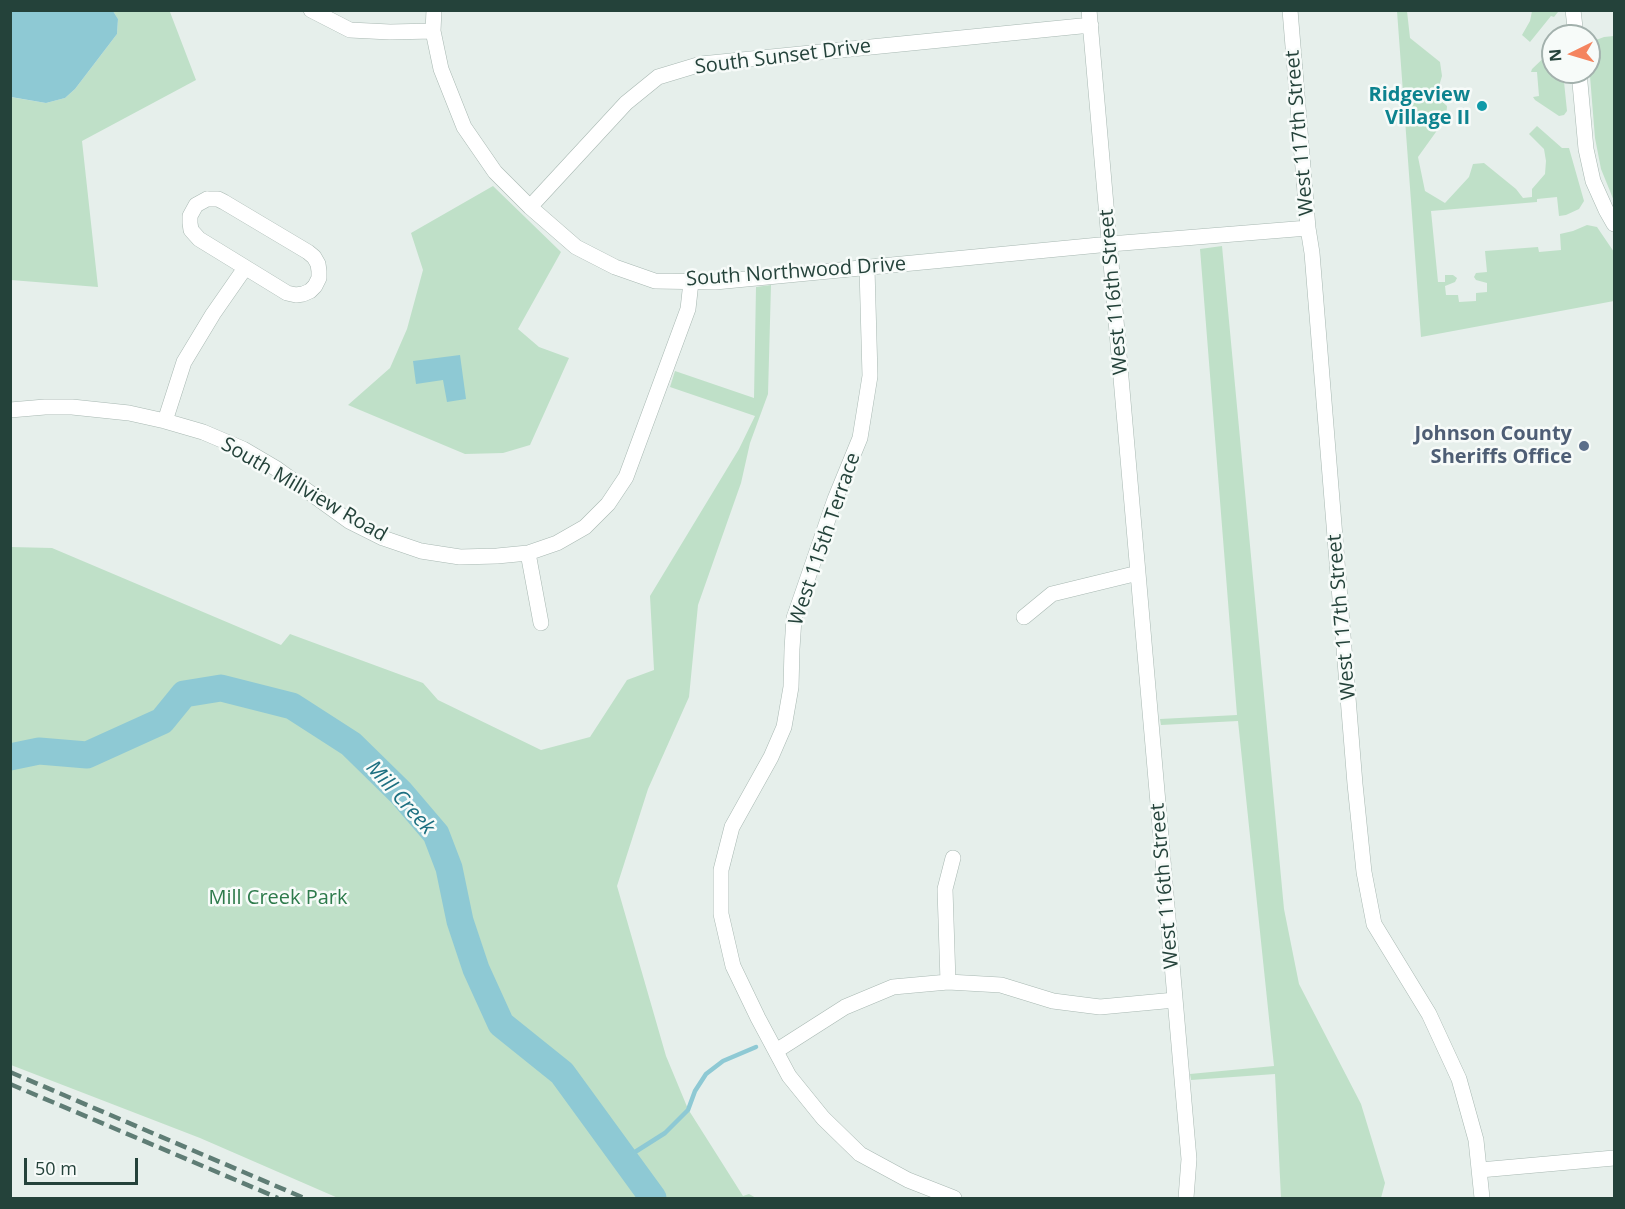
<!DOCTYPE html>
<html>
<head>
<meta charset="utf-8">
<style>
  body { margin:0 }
  #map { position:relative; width:1625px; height:1209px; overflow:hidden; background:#e6efeb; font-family:"Open Sans",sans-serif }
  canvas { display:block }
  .frame { position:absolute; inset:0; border:12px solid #24423a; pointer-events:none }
  .north { position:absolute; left:1541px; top:24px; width:60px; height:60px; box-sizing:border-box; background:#f7fbf9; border:2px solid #a3b1ad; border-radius:50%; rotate:265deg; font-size:16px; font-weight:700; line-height:24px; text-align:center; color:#24423a }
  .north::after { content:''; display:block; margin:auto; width:21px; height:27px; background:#f4845f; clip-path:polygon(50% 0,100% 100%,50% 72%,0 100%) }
  .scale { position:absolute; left:24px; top:1158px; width:114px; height:27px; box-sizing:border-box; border:3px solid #24423a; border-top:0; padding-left:8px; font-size:18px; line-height:21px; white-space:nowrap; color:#24423a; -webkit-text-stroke:4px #f7fbf9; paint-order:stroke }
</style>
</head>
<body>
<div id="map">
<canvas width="1625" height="1209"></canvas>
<div class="frame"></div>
<div class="north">N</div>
<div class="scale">50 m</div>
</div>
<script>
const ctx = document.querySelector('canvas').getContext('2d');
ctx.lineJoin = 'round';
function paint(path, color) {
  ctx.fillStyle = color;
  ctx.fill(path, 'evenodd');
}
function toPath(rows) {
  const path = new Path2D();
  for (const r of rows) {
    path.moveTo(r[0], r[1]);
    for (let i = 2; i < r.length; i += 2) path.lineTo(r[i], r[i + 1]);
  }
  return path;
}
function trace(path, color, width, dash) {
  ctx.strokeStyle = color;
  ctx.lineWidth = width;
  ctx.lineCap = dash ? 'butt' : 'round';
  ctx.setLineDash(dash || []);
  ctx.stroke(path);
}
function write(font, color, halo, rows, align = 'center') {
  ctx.font = font + ' "Open Sans",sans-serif';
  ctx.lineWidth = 5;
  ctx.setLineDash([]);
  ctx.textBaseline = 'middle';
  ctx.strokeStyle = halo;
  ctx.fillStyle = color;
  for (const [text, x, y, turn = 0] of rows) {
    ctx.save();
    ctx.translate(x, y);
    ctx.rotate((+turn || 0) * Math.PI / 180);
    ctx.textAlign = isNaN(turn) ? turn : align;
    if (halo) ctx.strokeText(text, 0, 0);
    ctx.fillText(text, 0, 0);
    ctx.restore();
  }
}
paint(toPath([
  [168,10,170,12,196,80,82,141,98,287,11,280,10,97,46,103,65,98,75,89,117,34,118,19,113,11],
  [1397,11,1407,11,1410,38,1440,62,1442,76,1436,96,1447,106,1446,118,1418,157,1425,191,1445,203,1469,177,1473,164,1484,163,1516,189,1523,198,1532,197,1532,189,1545,174,1546,161,1544,149,1529,134,1537,126,1562,148,1569,148,1584,201,1579,209,1566,215,1559,216,1557,197,1537,199,1537,202,1431,211,1438,282,1445,282,1445,275,1453,275,1457,278,1455,282,1445,286,1446,295,1458,295,1459,302,1476,301,1476,293,1487,292,1487,283,1476,280,1474,277,1476,273,1487,272,1485,251,1538,247,1539,252,1561,250,1560,234,1573,231,1587,225,1597,227,1614,252,1614,301,1421,337],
  [1532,11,1558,12,1554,17,1551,16,1530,42,1522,35,1530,21],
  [1614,36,1614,201,1601,169,1595,138,1589,64,1589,50,1596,40,1604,37],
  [1553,49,1553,72,1563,72,1567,111,1564,115,1559,116,1535,100,1533,97,1539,96,1537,72,1531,72,1532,69],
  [493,186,561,252,518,329,539,347,569,358,530,445,503,453,465,454,348,405,390,368,407,329,423,270,411,233],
  [1222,246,1284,909,1299,984,1361,1104,1385,1183,1381,1198,1281,1198,1275,1074,1191,1080,1190,1074,1274,1066,1238,721,1161,725,1160,719,1237,715,1200,249],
  [771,285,768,394,750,443,741,483,698,605,689,697,648,789,617,886,666,1056,688,1109,743,1196,749,1194,756,1198,338,1198,200,1138,11,1065,11,547,52,548,281,645,290,634,423,683,438,700,541,750,590,737,627,680,654,670,650,596,739,449,755,416,670,387,675,371,754,398,756,287]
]), '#bfe0c8');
paint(toPath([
  [10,11,113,11,118,19,117,34,75,89,65,98,46,103,11,97],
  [460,355,466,399,447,402,443,380,416,384,413,361]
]), '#8ec9d4');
trace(toPath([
  [624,1159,665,1133,688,1110,695,1091,706,1074,723,1061,756,1047]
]), '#8ec9d4', 4.5);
trace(toPath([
  [10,757,39,751,87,755,162,721,184,694,221,688,292,706,351,744,401,793,436,834,449,868,460,921,476,969,501,1024,562,1073,653,1198]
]), '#8ec9d4', 27);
const minor = toPath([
  [311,10,350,30,390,32,433,31],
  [434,10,433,31,441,69,464,127,495,172,530,207,576,247,615,267,655,281,715,282,1110,244,1308,228],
  [1089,10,1189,1159,1186,1198],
  [1290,10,1308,228,1312,253,1355,784,1364,872,1374,924,1429,1014,1459,1079,1476,1140,1482,1198],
  [1573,10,1576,36],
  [1579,72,1586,149,1593,181,1606,210,1614,224],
  [207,199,218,199,224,202,308,252,314,257,318,264,319,271,319,278,315,286,310,291,303,294,296,295,287,293,199,239,191,230,190,223,190,216,196,205,207,199],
  [530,207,626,103,658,77,701,64,1091,25],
  [867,268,870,376,860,438,835,499,794,618,792,649,791,687,784,727,771,757,732,827,721,870,721,914,733,966,758,1018,789,1076,823,1118,860,1154,908,1180,954,1198],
  [10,410,45,407,72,407,129,413,165,421,203,432,243,449,277,469,349,521,383,538,421,551,460,557,497,556,528,553,557,543,585,527,608,504,626,477,688,309,691,282],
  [165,421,184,362,213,314,245,268],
  [528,553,541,623],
  [1024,617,1052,594,1138,573],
  [948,982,945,889,953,858],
  [776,1051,845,1007,893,987,948,982,1001,985,1053,1001,1100,1007,1175,1000],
  [1480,1170,1614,1158]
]);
trace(minor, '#a8b8b2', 16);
trace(minor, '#fff', 15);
trace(toPath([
  [10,1072,304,1198],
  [10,1084,278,1198]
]), '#5f7d75', 4.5, [12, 6]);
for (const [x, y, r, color] of [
  [1482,106,6,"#0f9aa8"],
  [1584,446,6,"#5c6f8a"]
]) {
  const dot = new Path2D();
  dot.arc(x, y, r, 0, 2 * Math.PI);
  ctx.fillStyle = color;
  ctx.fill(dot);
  trace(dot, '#f7fbf9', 2);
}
write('20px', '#24423a', '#f7fbf9', [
  ["South Sunset Drive",783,57,-7],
  ["West 117th Street",1300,133,-95],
  ["South Northwood Drive",796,272,-4],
  ["West 116th Street",1114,292,-95],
  ["South Millview Road",304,490,30],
  ["West 115th Terrace",825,539,-71],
  ["West 117th Street",1342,617,-95],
  ["West 116th Street",1165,886,-95]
]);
write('bold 20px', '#0d838f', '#f7fbf9', [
  ["Ridgeview",1470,95],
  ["Village II",1470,118]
], 'right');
write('bold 20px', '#4e5e75', '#f7fbf9', [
  ["Johnson County",1572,434],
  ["Sheriffs Office",1572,457]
], 'right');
write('20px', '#2d7a4b', '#f7fbf9', [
  ["Mill Creek Park",278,898]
]);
write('italic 21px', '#1c6f80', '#f7fbf9', [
  ["Mill Creek",400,798,48]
]);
</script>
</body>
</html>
